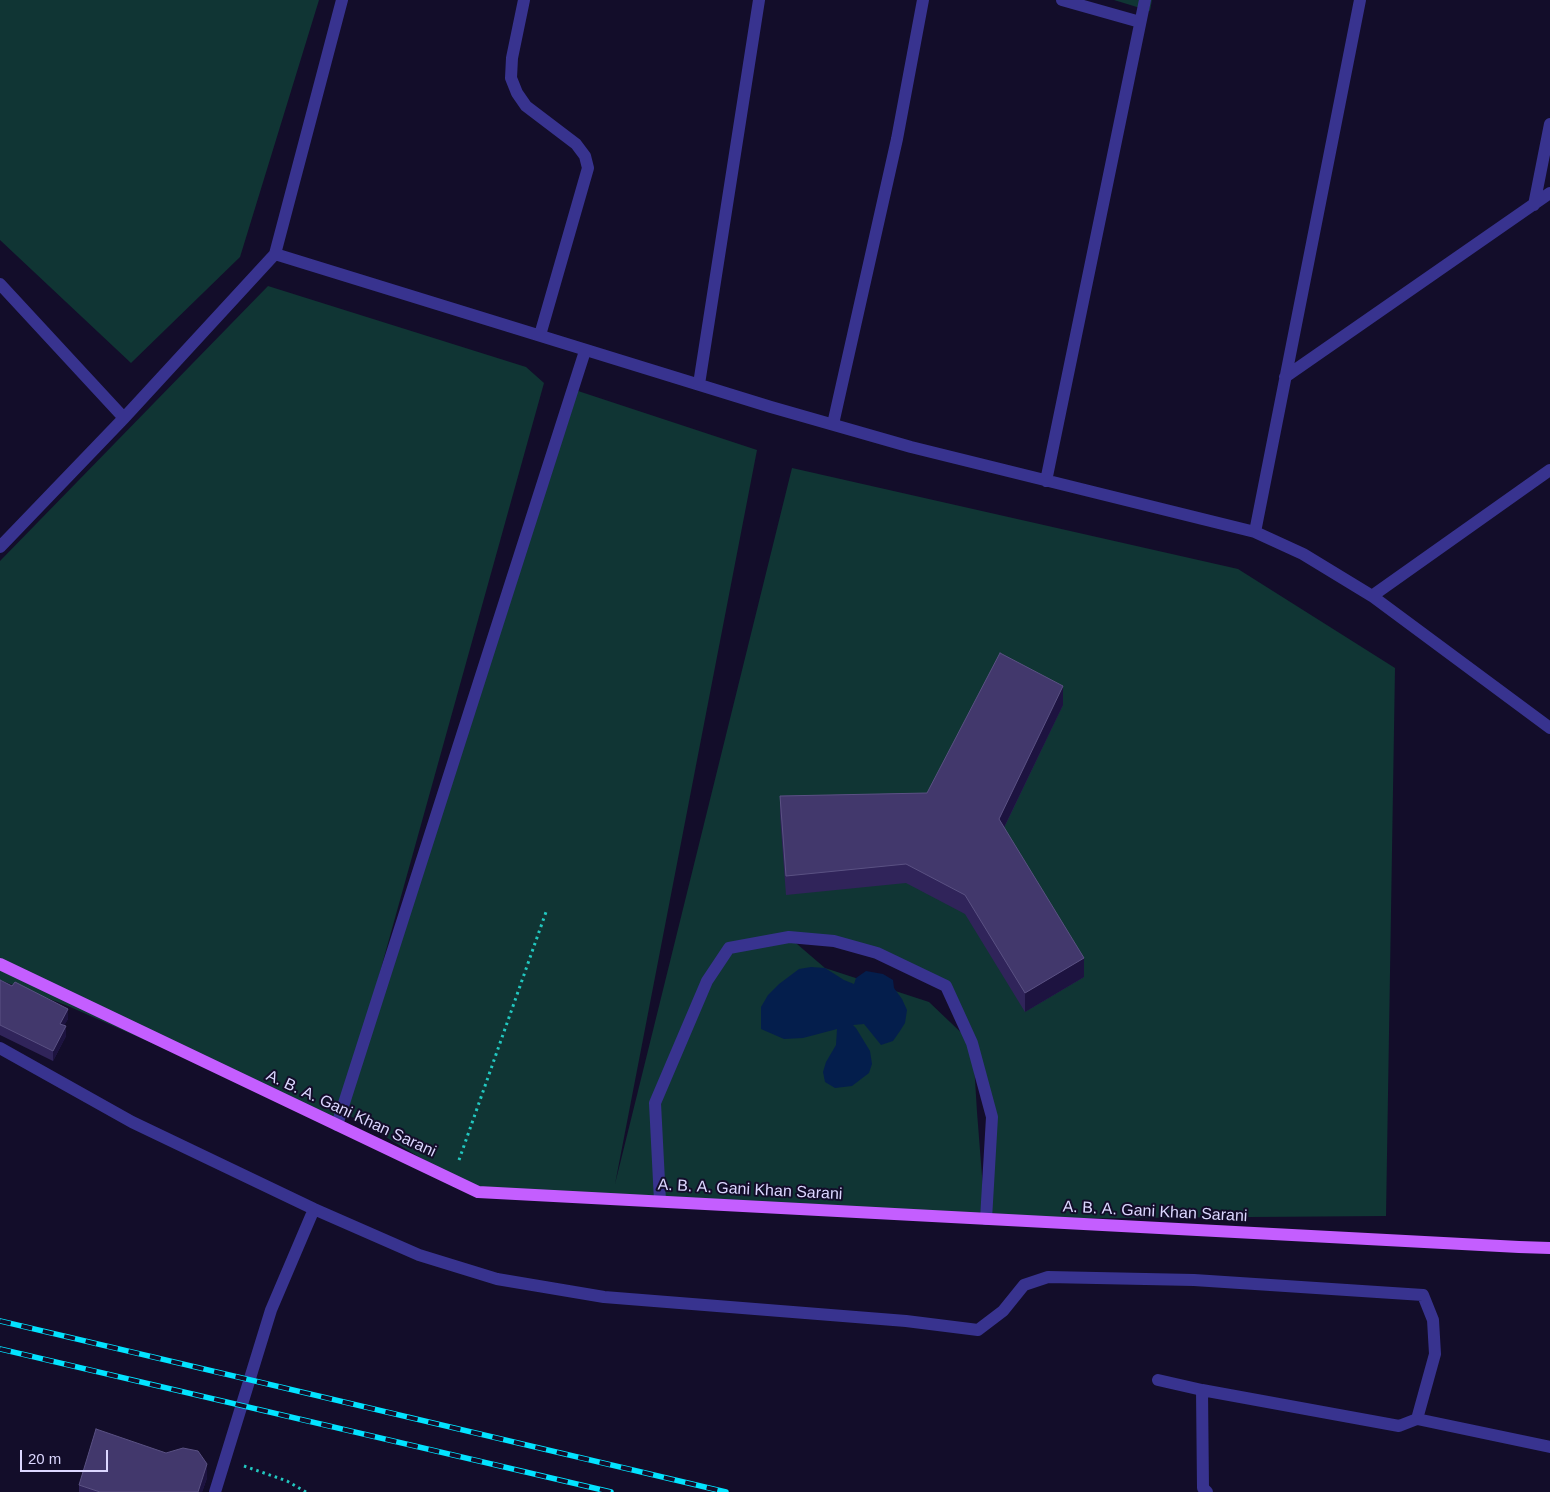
<!DOCTYPE html>
<html>
<head>
<meta charset="utf-8">
<style>
  body { margin:0 }
  #map { position:relative; width:1550px; height:1492px; overflow:hidden; background:#130d2a; font-family:Helvetica,sans-serif }
  canvas { display:block }
  .scale { position:absolute; left:20px; top:1450px; width:88px; height:22px; box-sizing:border-box; border:2px solid #dcd7ff; border-top:0; padding-left:6px; font-size:15px; line-height:18px; white-space:nowrap; color:#dcd7ff; -webkit-text-stroke:4px #130d2a; paint-order:stroke }
</style>
</head>
<body>
<div id="map">
<canvas width="1550" height="1492"></canvas>
<div class="scale">20 m</div>
</div>
<script>
const ctx = document.querySelector('canvas').getContext('2d');
ctx.lineJoin = 'round';
function paint(path, color) {
  ctx.fillStyle = color;
  ctx.fill(path, 'evenodd');
}
function toPath(rows) {
  const path = new Path2D();
  for (const r of rows) {
    path.moveTo(r[0], r[1]);
    for (let i = 2; i < r.length; i += 2) path.lineTo(r[i], r[i + 1]);
  }
  return path;
}
function trace(path, color, width, dash) {
  ctx.strokeStyle = color;
  ctx.lineWidth = width;
  ctx.lineCap = dash ? 'butt' : 'round';
  ctx.setLineDash(dash || []);
  ctx.stroke(path);
}
function write(font, color, halo, rows, align = 'center') {
  ctx.font = font + ' Helvetica,sans-serif';
  ctx.lineWidth = 4;
  ctx.setLineDash([]);
  ctx.textBaseline = 'middle';
  ctx.strokeStyle = halo;
  ctx.fillStyle = color;
  for (const [text, x, y, turn = 0] of rows) {
    ctx.save();
    ctx.translate(x, y);
    ctx.rotate((+turn || 0) * Math.PI / 180);
    ctx.textAlign = isNaN(turn) ? turn : align;
    if (halo) ctx.strokeText(text, 0, 0);
    ctx.fillText(text, 0, 0);
    ctx.restore();
  }
}
paint(toPath([
  [0,0,319,0,240,257,131,363,0,240],
  [1114,0,1152,0,1150,11],
  [268,286,526,367,544,383,346,1094,575,390,757,450,615,1184,792,468,1238,569,1395,668,1386,1216,986,1219,478,1192,342,1111,337,1125,68,1006,0,980,0,561],
  [790,938,877,953,946,986,971,1042,929,1002,825,968],
  [973,1047,992,1117,985,1214,977,1112]
]), '#103534');
paint(toPath([
  [811,967,825,968,844,980,854,984,856,978,866,971,883,974,893,980,894,988,902,999,907,1010,905,1023,900,1031,893,1041,881,1045,864,1024,853,1025,856,1028,870,1051,872,1064,869,1073,852,1086,835,1088,825,1082,823,1072,826,1062,836,1045,837,1029,803,1038,784,1039,761,1029,761,1007,768,995,779,984,799,969]
]), '#041e4c');
trace(toPath([
  [459,1160,546,912],
  [244,1466,287,1481,306,1492]
]), '#22c8c0', 3, [2.5, 4]);
trace(toPath([
  [0,1048,132,1122,314,1209,419,1255,497,1279,604,1297,906,1321,978,1330,1003,1311,1024,1285,1048,1277,1194,1280,1423,1295,1433,1320,1435,1354,1417,1419,1399,1426,1202,1390,1158,1380],
  [1202,1390,1203,1488,1207,1492],
  [1417,1419,1550,1447],
  [215,1492,271,1310,314,1209]
]), '#38338f', 12);
trace(toPath([
  [524,0,512,58,511,78,517,93,526,106,576,144,585,156,588,168,540,335],
  [1062,0,1140,22],
  [1534,205,1550,124],
  [275,254,771,407,911,447,1255,532,1303,554,1372,596,1550,728],
  [0,284,124,418],
  [1285,377,1550,193],
  [699,384,759,0],
  [833,424,897,139,923,0],
  [1046,481,1145,0],
  [1255,532,1360,0],
  [0,547,124,418,275,254,342,0],
  [1372,596,1550,470],
  [337,1125,585,351],
  [660,1201,655,1103,707,981,729,948,789,937,834,941,877,953,946,986,972,1043,992,1117,986,1219]
]), '#38338f', 12);
trace(toPath([
  [0,964,478,1192,1519,1247,1550,1248]
]), '#c45eff', 12);
const rail = toPath([
  [0,1321,726,1492],
  [0,1349,611,1492]
]);
trace(rail, '#03e3ff', 5.5);
trace(rail, '#130d2a', 4, [11]);
paint(toPath([
  [1063,705,1004,828,1084,977,1025,1012,965,914,906,883,786,895,780,815,780,796,927,793],
  [0,980,68,1019,64,1025,66,1036,53,1061,0,1035],
  [207,1478,202,1492,79,1492,79,1485]
]), '#30245a');
paint(toPath([
  [1063,686,1063,705,999,838,999,819],
  [1084,958,1084,977,1025,1012,1025,993],
  [68,1009,68,1019,60,1033,60,1024],
  [66,1026,66,1036,53,1061,53,1051],
  [207,1464,207,1478,202,1492,198,1492]
]), '#1d1340');
const building = toPath([
  [1000,653,1063,686,999,819,1084,958,1025,993,965,895,906,864,786,876,780,796,927,793,1000,653],
  [0,980,12,986,15,982,68,1009,60,1024,66,1026,53,1051,0,1025,0,980],
  [96,1429,166,1453,183,1448,198,1451,207,1464,198,1492,100,1492,79,1485,96,1429]
]);
paint(building, '#42386c');
trace(building, '#5a5183', 1);
write('16px', '#dcd7ff', '#130d2a', [
  ["A. B. A. Gani Khan Sarani",351,1114,25],
  ["A. B. A. Gani Khan Sarani",750,1190,3],
  ["A. B. A. Gani Khan Sarani",1155,1212,3]
]);
</script>
</body>
</html>
